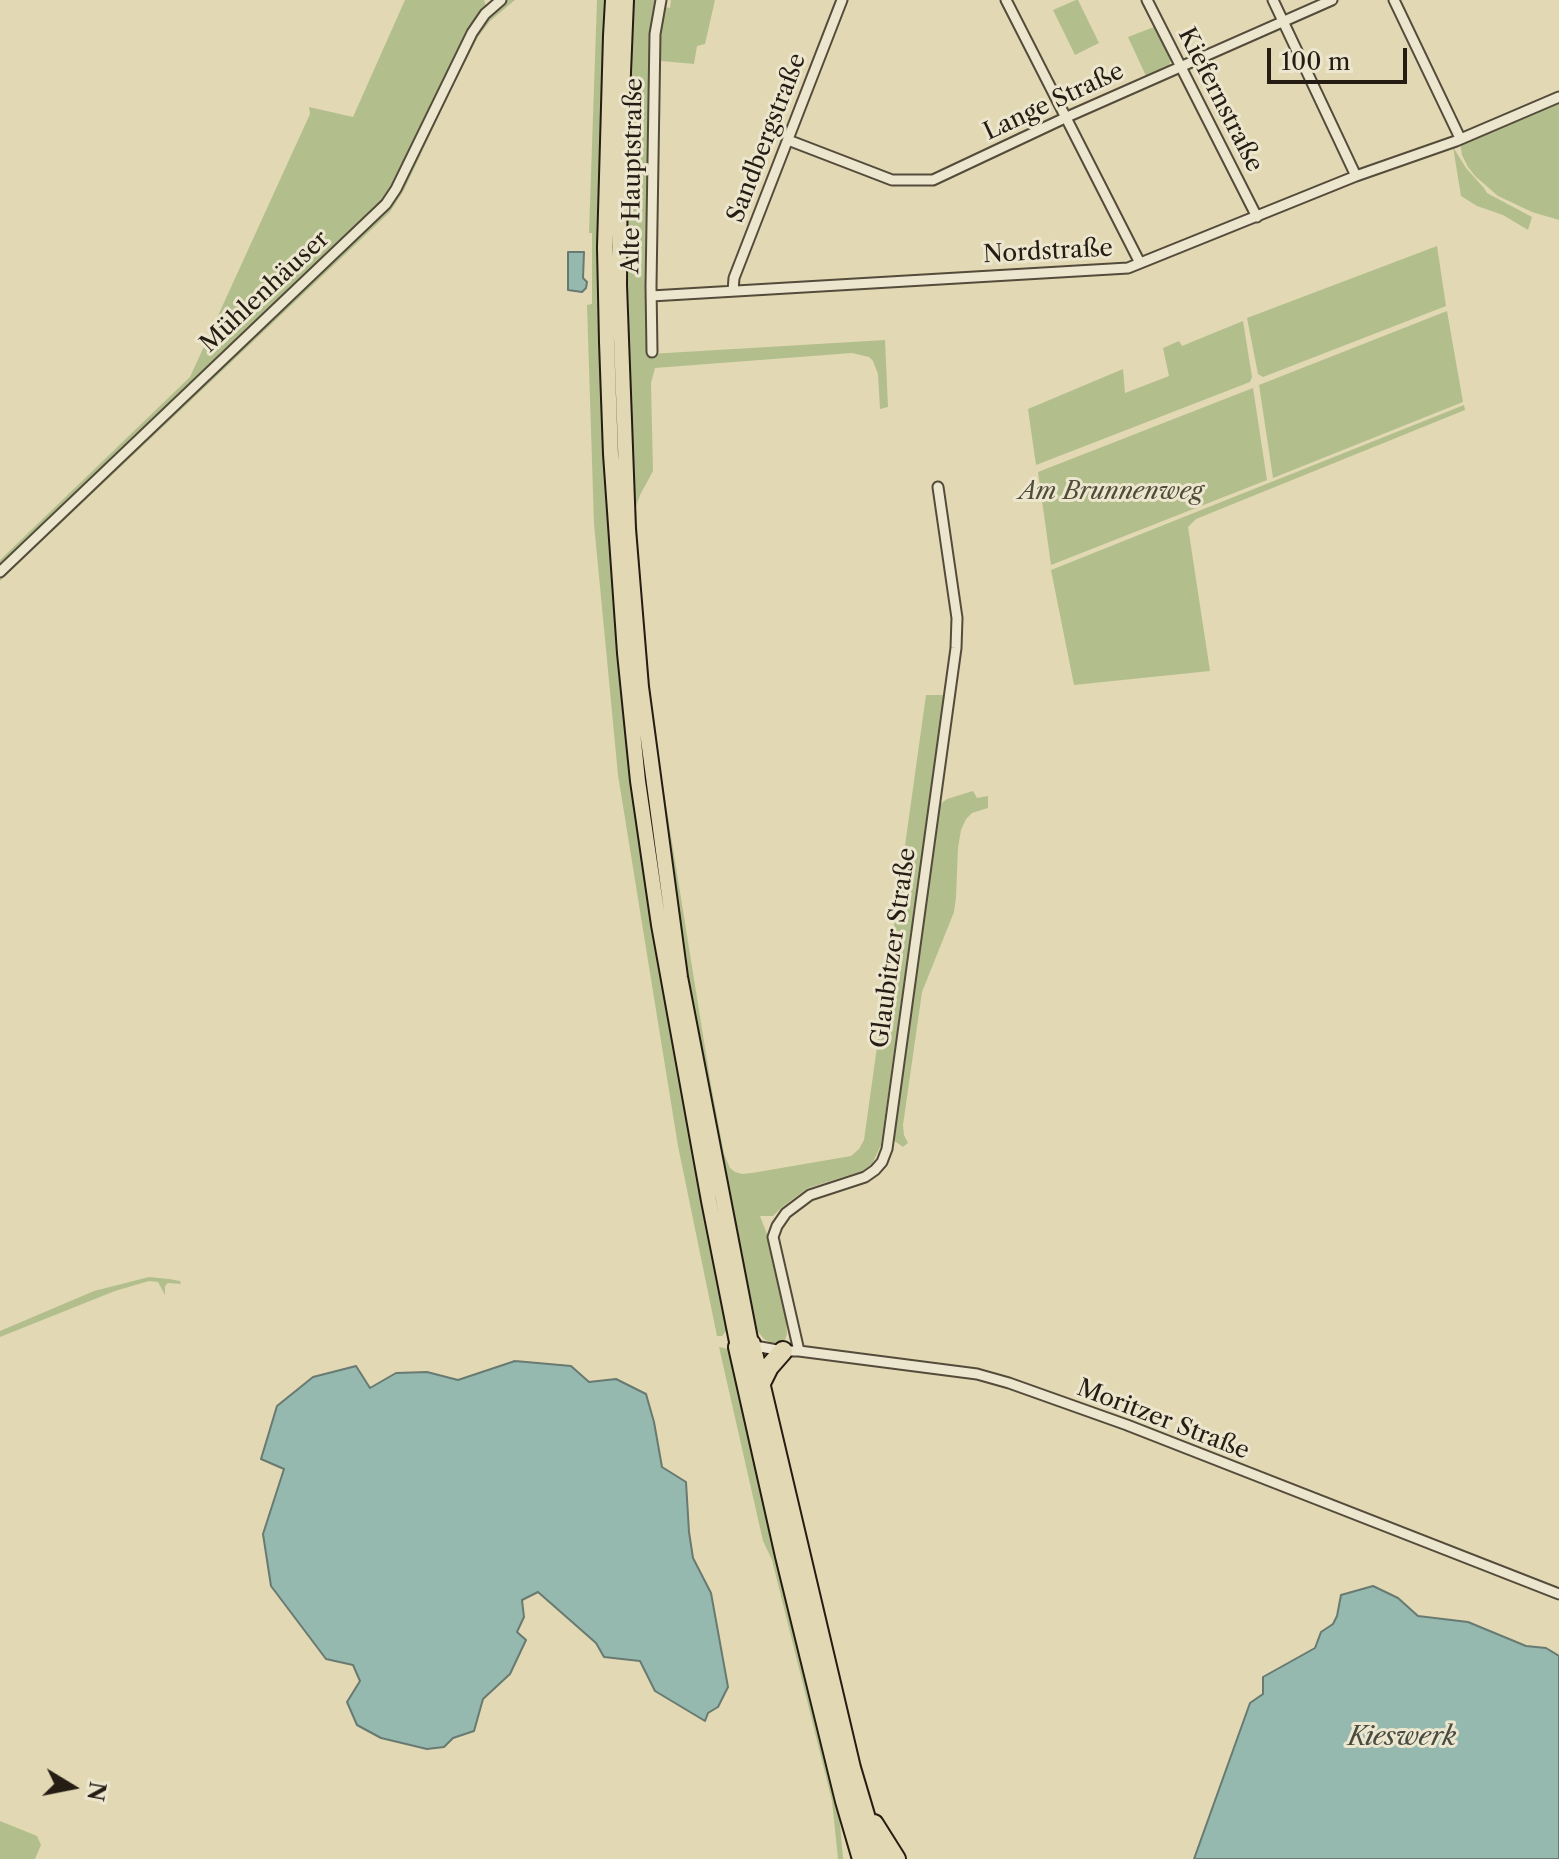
<!DOCTYPE html>
<html>
<head>
<meta charset="utf-8">
<style>
  body { margin:0 }
  #map { position:relative; width:1559px; height:1859px; overflow:hidden; background:#e2d8b3; font-family:"Libre Caslon Text",serif }
  canvas { display:block }
  .north { position:absolute; left:32px; top:1747px; width:80px; height:80px; -webkit-text-stroke:6px #ece6ce; paint-order:stroke; rotate:100deg; font-size:22px; font-weight:700; line-height:32px; text-align:center; color:#251c13 }
  .north::after { content:''; display:block; margin:auto; width:28px; height:36px; background:#251c13; clip-path:polygon(50% 0,100% 100%,50% 72%,0 100%) }
  .scale { position:absolute; left:1267px; top:48px; width:140px; height:36px; box-sizing:border-box; border:4px solid #251c13; border-top:0; padding-left:10px; font-size:24px; line-height:28px; white-space:nowrap; color:#251c13; -webkit-text-stroke:6px #ece6ce; paint-order:stroke }
</style>
</head>
<body>
<div id="map">
<canvas width="1559" height="1859"></canvas>
<div class="north">N</div>
<div class="scale">100 m</div>
</div>
<script>
const ctx = document.querySelector('canvas').getContext('2d');
ctx.lineJoin = 'round';
function paint(path, color) {
  ctx.fillStyle = color;
  ctx.fill(path, 'evenodd');
}
function toPath(rows) {
  const path = new Path2D();
  for (const r of rows) {
    path.moveTo(r[0], r[1]);
    for (let i = 2; i < r.length; i += 2) path.lineTo(r[i], r[i + 1]);
  }
  return path;
}
function trace(path, color, width, dash) {
  ctx.strokeStyle = color;
  ctx.lineWidth = width;
  ctx.lineCap = dash ? 'butt' : 'round';
  ctx.setLineDash(dash || []);
  ctx.stroke(path);
}
function write(font, color, halo, rows, align = 'center') {
  ctx.font = font + ' "Libre Caslon Text",serif';
  ctx.lineWidth = 6;
  ctx.setLineDash([]);
  ctx.textBaseline = 'middle';
  ctx.strokeStyle = halo;
  ctx.fillStyle = color;
  for (const [text, x, y, turn = 0] of rows) {
    ctx.save();
    ctx.translate(x, y);
    ctx.rotate((+turn || 0) * Math.PI / 180);
    ctx.textAlign = isNaN(turn) ? turn : align;
    if (halo) ctx.strokeText(text, 0, 0);
    ctx.fillText(text, 0, 0);
    ctx.restore();
  }
}
paint(toPath([
  [405,0,484,0,486,6,467,33,390,191,382,203,0,565,0,560,190,377,310,114,309,107,353,117],
  [508,0,515,0,490,21,478,37,451,90,404,190,390,212,0,581,0,577,389,206,404,182,475,35,483,23],
  [597,0,608,0,603,436,619,664,655,935,676,1057,728,1329,722,1336,717,1336,678,1146,618,775,594,524,587,305,592,304,592,233,589,233],
  [632,0,656,0,651,31,648,162,647,307,650,354,885,340,888,407,880,409,878,374,873,361,869,357,852,353,655,368,651,383,653,471,640,495,636,507,642,599,649,677,663,786,711,1085,724,1154,730,1168,735,1172,742,1174,752,1173,851,1156,859,1149,864,1140,926,695,944,695,881,1145,872,1164,862,1171,808,1188,782,1207,773,1216,760,1216,768,1237,786,1320,787,1334,785,1340,779,1343,771,1343,764,1339,754,1327,720,1161,670,885,642,659,627,398,624,246],
  [671,0,715,0,705,44,697,46,694,64,661,61,661,23,664,7,670,8],
  [1076,0,1078,0,1099,43,1075,55,1053,10],
  [1154,27,1171,60,1169,65,1146,76,1128,37],
  [1559,101,1559,220,1532,212,1498,196,1475,176,1468,167,1462,155,1460,142],
  [1453,147,1466,168,1484,188,1487,193,1532,217,1528,230,1503,215,1477,206,1461,196],
  [1437,246,1446,306,1263,377,1258,374,1247,318],
  [1447,311,1463,402,1273,478,1259,385],
  [1243,321,1252,377,1250,382,1036,465,1028,409,1123,369,1125,393,1169,376,1163,348,1179,341,1182,346],
  [1253,388,1267,480,1051,565,1038,472],
  [1464,405,1465,410,1196,519,1188,527,1210,671,1074,685,1051,570],
  [973,791,977,798,988,796,988,808,972,813,966,819,961,830,958,848,956,897,954,912,922,992,903,1125,904,1135,908,1143,903,1147,893,1140,938,806,947,799],
  [149,1277,169,1279,180,1281,181,1284,168,1283,165,1286,165,1295,158,1282,149,1281,115,1291,0,1337,0,1331,94,1291],
  [719,1347,728,1349,735,1356,838,1798,843,1859,838,1859,832,1801,772,1560,763,1541],
  [0,1821,37,1836,41,1845,35,1859,0,1859]
]), '#b2bf8d');
const water = toPath([
  [568,252,584,252,583,278,587,282,586,288,582,292,568,290,568,252],
  [515,1361,571,1366,589,1382,616,1379,646,1394,654,1422,662,1467,686,1482,689,1532,693,1558,711,1593,728,1687,718,1707,708,1713,705,1721,655,1691,640,1661,604,1657,596,1643,538,1592,522,1600,524,1617,517,1632,526,1640,510,1674,483,1699,474,1731,453,1738,444,1747,427,1749,381,1738,357,1725,347,1702,360,1681,353,1665,326,1659,271,1586,263,1534,284,1469,261,1459,277,1406,313,1377,356,1366,370,1388,396,1373,427,1372,458,1380,515,1361],
  [1373,1586,1398,1598,1418,1616,1468,1622,1526,1646,1546,1648,1559,1656,1559,1859,1194,1859,1250,1703,1263,1694,1263,1677,1315,1648,1321,1632,1333,1624,1337,1616,1341,1595,1373,1586]
]);
paint(water, '#95b9af');
trace(water, '#687a71', 2);
const street = toPath([
  [1006,0,1140,263],
  [1147,0,1257,217],
  [1273,0,1356,176],
  [1394,0,1460,138],
  [788,140,892,180,933,180,1067,117,1332,0],
  [733,291,734,278,842,0],
  [651,296,1128,268,1356,176,1456,141,1559,97],
  [652,352,651,286,655,34,661,0],
  [0,572,386,204,396,189,472,33,485,14,501,0],
  [749,1345,783,1351,799,1351,977,1374,1009,1383,1127,1425,1559,1594],
  [799,1351,773,1237,777,1226,786,1213,810,1195,865,1177,875,1170,882,1162,887,1149,956,648,957,618,938,487]
]);
const primary = toPath([
  [613,0,611,36,605,247,607,342,611,454,625,653,638,781,659,925,709,1201,738,1347],
  [626,0,620,145,619,285,628,529,641,687,680,977,751,1344]
]);
const highway = toPath([
  [751,1344,851,1768,878,1859],
  [738,1347,785,1556,845,1801,862,1859],
  [760,1385,769,1367,783,1351],
  [874,1824,896,1859]
]);
trace(street, '#544b3b', 13);
trace(primary, '#251c13', 18);
trace(highway, '#251c13', 22);
trace(street, '#ece6ce', 9);
trace(primary, '#e2d8b3', 14);
trace(highway, '#e2d8b3', 18);
write('24px', '#251c13', '#ece6ce', [
  ["Kiefernstraße",1220,100,63],
  ["Lange Straße",1054,102,-25],
  ["Sandbergstraße",767,138,-69],
  ["Alte Hauptstraße",633,176,-89],
  ["Nordstraße",1048,252,-3],
  ["Mühlenhäuser",265,292,-43],
  ["Glaubitzer Straße",894,948,-82],
  ["Moritzer Straße",1163,1420,21]
]);
write('italic 24px', '#4f4d38', '#ece6ce', [
  ["Am Brunnenweg",1111,492]
]);
write('italic 26px', '#474b42', '#ece6ce', [
  ["Kieswerk",1402,1737]
]);
</script>
</body>
</html>
